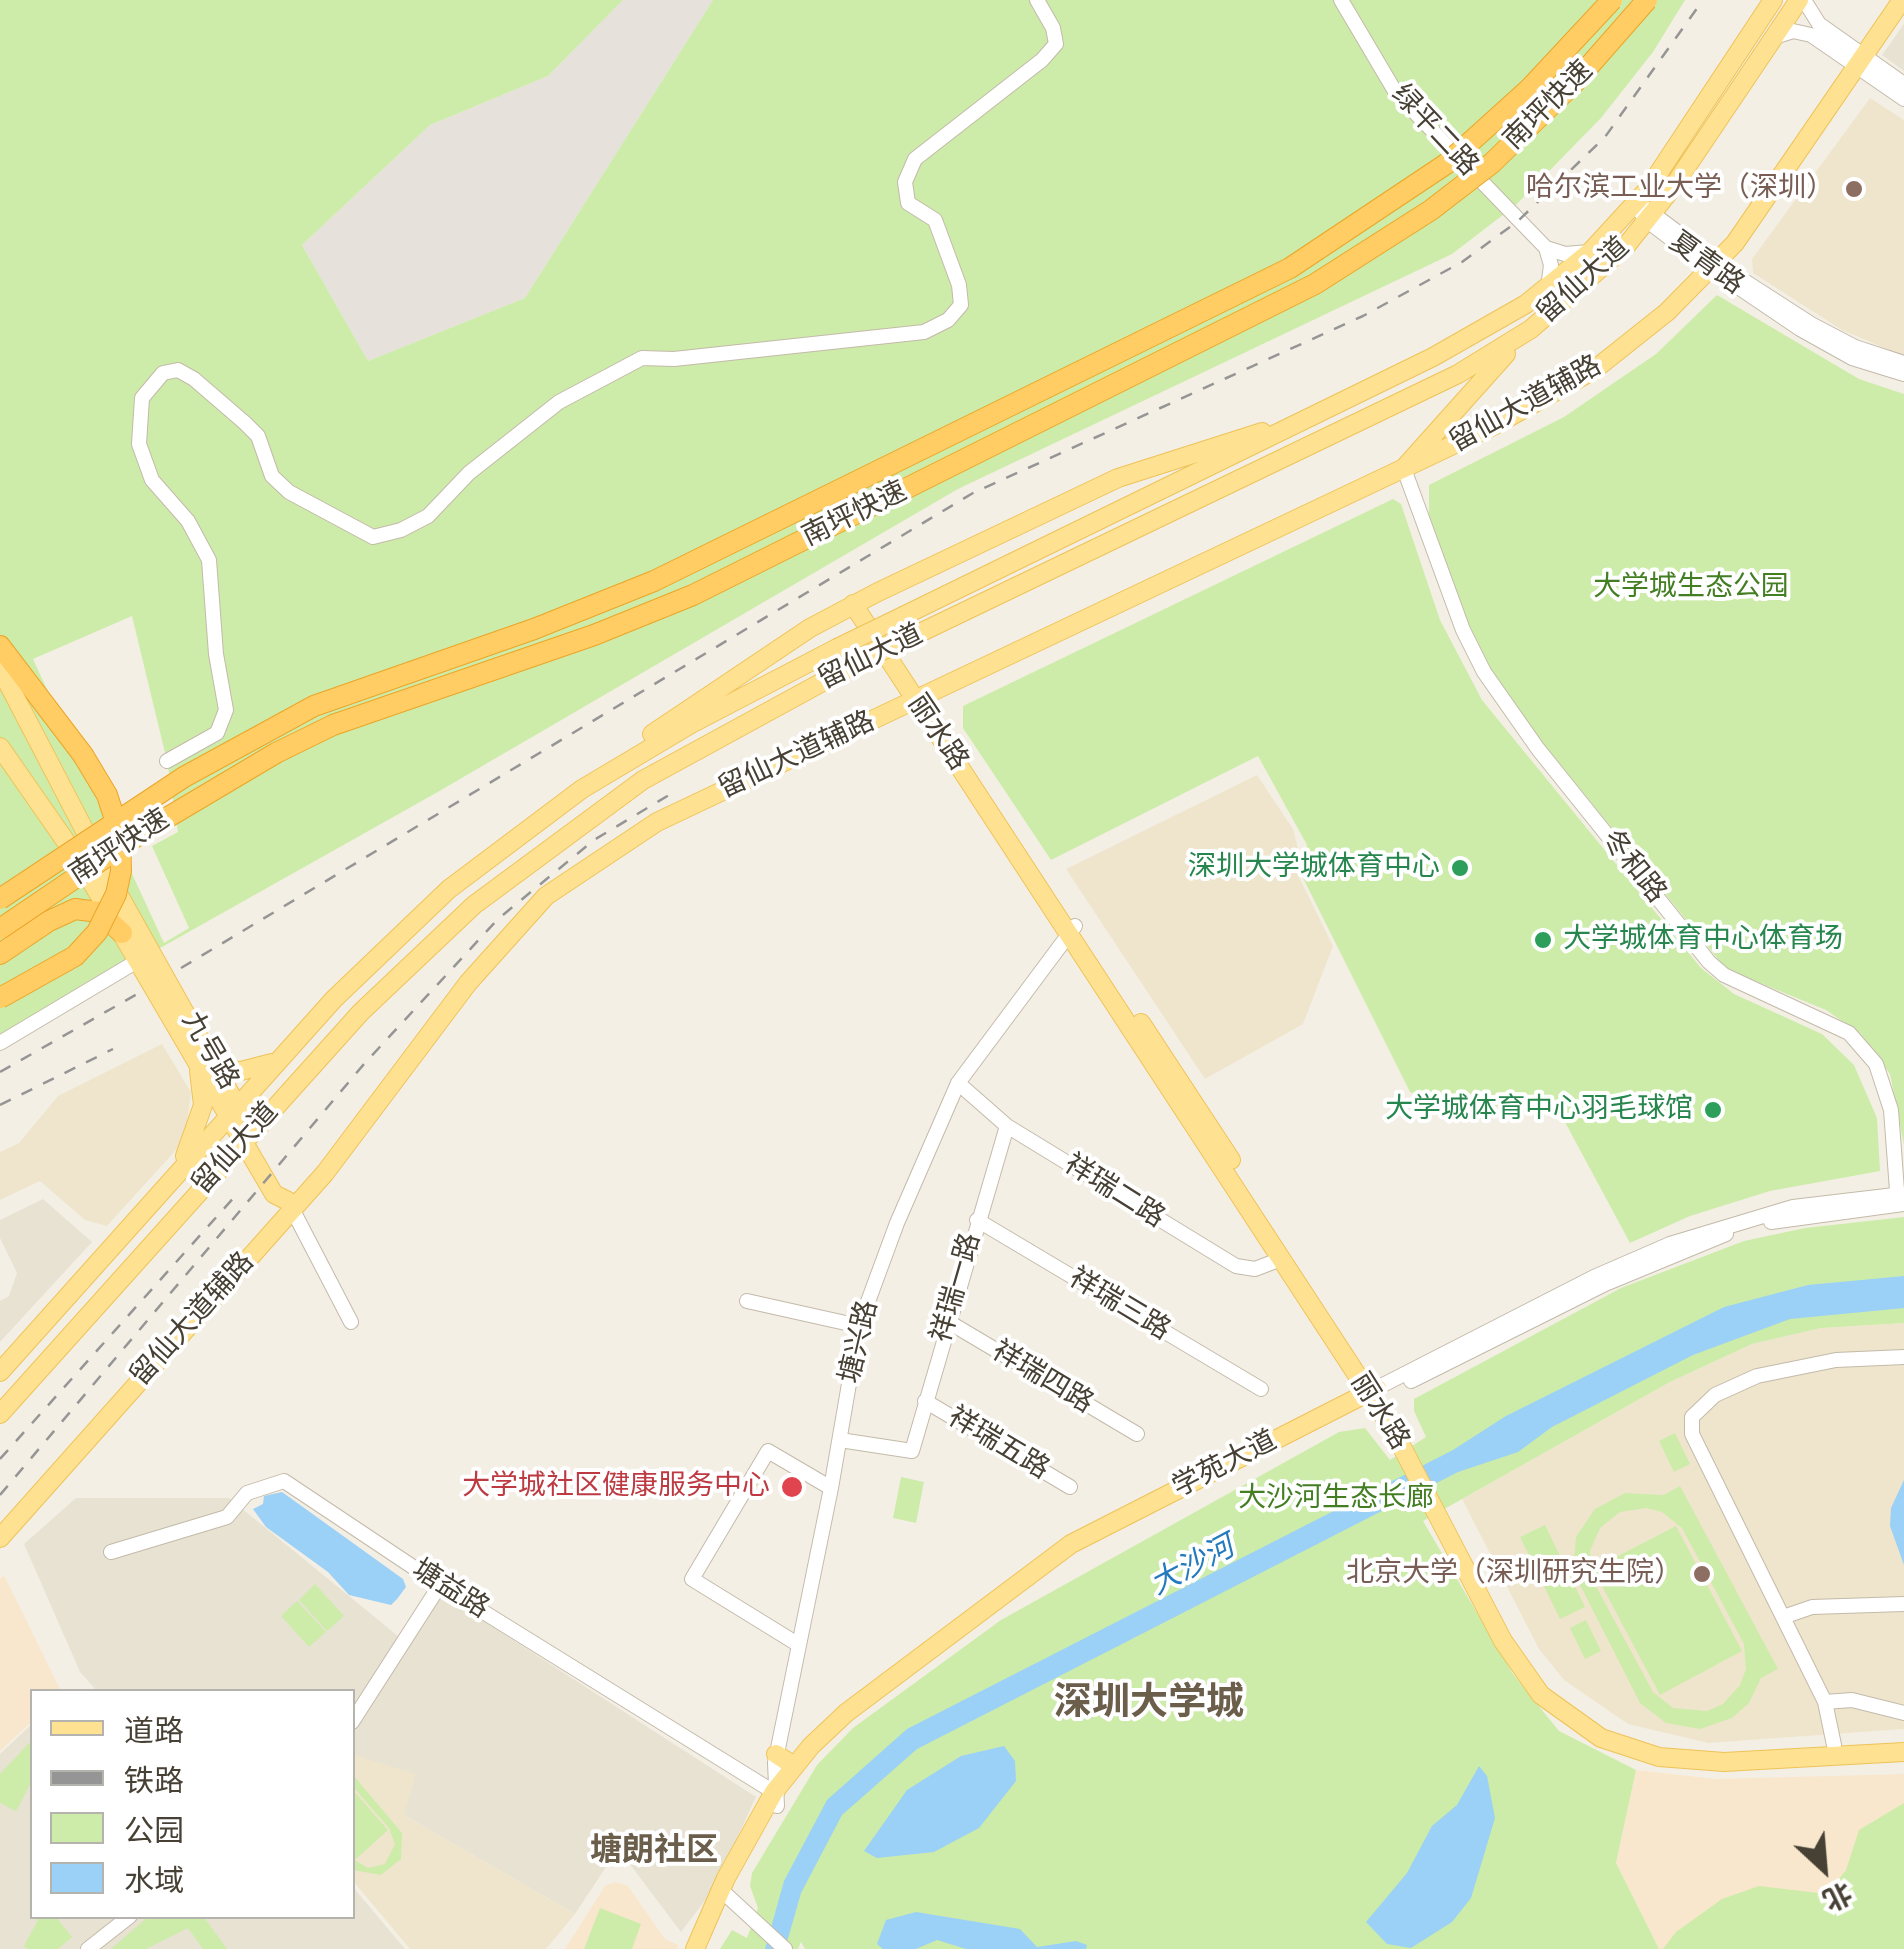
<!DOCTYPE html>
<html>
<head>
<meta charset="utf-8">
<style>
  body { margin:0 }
  #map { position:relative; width:1904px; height:1949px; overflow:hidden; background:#f4efe5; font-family:Roboto,"Noto Sans SC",sans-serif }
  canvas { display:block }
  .legend { position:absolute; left:30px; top:1689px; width:325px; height:230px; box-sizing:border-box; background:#fff; border:2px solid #b5b3ae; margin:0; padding:12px 18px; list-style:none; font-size:30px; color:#474034 }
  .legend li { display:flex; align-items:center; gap:20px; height:50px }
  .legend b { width:50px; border:2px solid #b5b3ae }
  .north { position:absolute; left:1774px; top:1819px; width:100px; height:100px; -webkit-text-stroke:8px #fff; paint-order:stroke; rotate:154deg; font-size:28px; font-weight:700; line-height:40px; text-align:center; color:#474034 }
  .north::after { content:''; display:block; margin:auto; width:35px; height:45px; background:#474034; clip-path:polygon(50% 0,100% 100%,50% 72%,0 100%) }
</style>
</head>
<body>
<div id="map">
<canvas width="1904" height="1949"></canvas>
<ul class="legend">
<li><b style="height:12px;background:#ffe192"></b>道路</li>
<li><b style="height:12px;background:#959595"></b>铁路</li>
<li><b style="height:28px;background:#cdeca9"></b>公园</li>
<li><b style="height:28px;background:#9bd0f7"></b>水域</li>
</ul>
<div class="north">北</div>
</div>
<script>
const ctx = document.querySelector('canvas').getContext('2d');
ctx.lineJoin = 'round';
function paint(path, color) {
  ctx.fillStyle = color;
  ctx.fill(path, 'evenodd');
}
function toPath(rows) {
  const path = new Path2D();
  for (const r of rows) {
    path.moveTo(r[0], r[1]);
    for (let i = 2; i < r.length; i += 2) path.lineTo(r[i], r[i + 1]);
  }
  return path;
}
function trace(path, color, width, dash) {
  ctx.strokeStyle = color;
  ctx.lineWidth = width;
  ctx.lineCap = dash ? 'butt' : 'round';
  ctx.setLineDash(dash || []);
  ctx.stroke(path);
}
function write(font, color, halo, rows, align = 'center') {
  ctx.font = font + ' Roboto,"Noto Sans SC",sans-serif';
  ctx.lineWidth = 8;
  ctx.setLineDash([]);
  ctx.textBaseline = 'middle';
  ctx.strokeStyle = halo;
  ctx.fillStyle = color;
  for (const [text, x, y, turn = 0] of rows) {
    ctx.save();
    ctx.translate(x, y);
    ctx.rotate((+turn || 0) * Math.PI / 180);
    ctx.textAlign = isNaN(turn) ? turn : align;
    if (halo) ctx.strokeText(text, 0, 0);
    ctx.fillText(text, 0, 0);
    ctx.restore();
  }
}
paint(toPath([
  [1904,24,1904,71,1882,55],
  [43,1199,92,1242,0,1342,0,1301,9,1296,17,1273,0,1238,0,1220],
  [76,1498,229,1498,398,1636,437,1591,756,1797,713,1890,681,1932,626,1859,606,1867,575,1914,404,1815,353,1756,352,1692,97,1691,80,1672,24,1544],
  [32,1724,32,1916,352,1916,353,1887,405,1949,0,1949,0,1754]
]), '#e8e2d2');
paint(toPath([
  [4,1575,61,1691,32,1692,32,1721,0,1751,0,1579],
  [1636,1770,1716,1779,1904,1774,1904,1924,1853,1949,1659,1949,1616,1863],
  [615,1882,628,1886,665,1939,678,1945,677,1949,565,1949,605,1886]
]), '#f8e7cd');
paint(toPath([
  [623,0,713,0,525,298,368,361,302,245,430,125,548,76]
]), '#e6e1da');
paint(toPath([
  [1870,98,1904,120,1904,356,1842,330,1753,273,1752,259],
  [1257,775,1293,829,1299,853,1294,867,1333,946,1303,1024,1205,1079,1066,869],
  [162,1044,191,1092,185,1140,107,1226,85,1220,40,1181,0,1200,0,1152,19,1143,58,1096],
  [1904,1323,1904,1729,1708,1743,1628,1724,1564,1680,1539,1649,1462,1499,1670,1382,1752,1344,1821,1328],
  [354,1755,416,1774,404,1815,575,1914,546,1949,410,1949,353,1881]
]), '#efe5cd');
paint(toPath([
  [0,0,623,0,548,76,430,125,302,245,368,361,525,298,713,0,1685,0,1653,52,1601,118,1516,205,1452,254,958,489,436,793,0,1038],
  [132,616,167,761,178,832,152,846,189,928,164,943,33,659],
  [1717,295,1859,379,1904,394,1904,1145,1890,1074,1861,1034,1826,1010,1726,969,1504,695,1462,612,1429,515,1429,485,1564,417,1656,354],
  [1393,499,1401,504,1440,620,1482,700,1701,968,1734,994,1822,1034,1854,1065,1877,1118,1880,1171,1770,1191,1690,1216,1630,1243,1559,1111,1536,1100,1469,1111,1410,1092,1302,876,1307,845,1258,756,1051,860,963,728,963,706],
  [1904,1217,1904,1323,1821,1328,1752,1344,1670,1382,1423,1521,1513,1674,1559,1731,1636,1770,1616,1863,1659,1949,805,1949,801,1942,798,1949,720,1949,732,1930,747,1938,758,1908,750,1886,752,1873,817,1765,853,1728,1001,1620,1339,1432,1365,1428,1390,1460,1426,1437,1414,1411,1414,1399,1621,1288,1744,1241,1805,1228],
  [1675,1433,1690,1464,1674,1472,1659,1441],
  [901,1477,924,1482,916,1523,893,1518],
  [1680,1486,1778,1669,1761,1678,1749,1703,1732,1718,1700,1729,1666,1723,1640,1703,1573,1571,1576,1537,1595,1509,1625,1493,1664,1495],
  [1646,1508,1662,1512,1682,1528,1744,1644,1746,1669,1740,1685,1723,1704,1707,1711,1673,1708,1653,1692,1591,1577,1590,1551,1600,1528,1620,1512],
  [1545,1525,1585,1607,1560,1619,1520,1537],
  [1676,1526,1742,1651,1660,1695,1593,1569],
  [315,1584,344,1616,327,1631,299,1600],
  [297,1601,326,1632,309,1647,281,1616],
  [1586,1620,1601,1651,1585,1659,1570,1628],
  [32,1740,32,1781,16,1811,0,1803,0,1774],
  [353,1775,402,1833,401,1859,381,1875,353,1870,353,1859,368,1868,385,1864,395,1844,389,1828,353,1787],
  [353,1790,388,1830,356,1859,352,1855],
  [1904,1803,1904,1949,1663,1949,1676,1932,1722,1899,1759,1886,1827,1894,1846,1870,1859,1830],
  [600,1908,641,1924,632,1949,584,1949],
  [34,1917,56,1917,72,1937,58,1949,28,1949,24,1946,38,1920],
  [148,1917,204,1917,227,1949,203,1949,188,1928,146,1949,111,1949]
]), '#cdeca9');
paint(toPath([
  [1904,1276,1904,1308,1790,1319,1693,1355,1552,1427,1518,1452,1458,1472,917,1749,842,1815,801,1893,785,1949,765,1949,784,1881,827,1800,907,1729,1453,1450,1506,1416,1724,1307,1808,1285],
  [1904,1480,1904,1565,1890,1526,1891,1508],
  [282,1492,403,1579,406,1587,397,1599,391,1605,349,1595,328,1572,266,1527,253,1509,263,1504,264,1496],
  [1004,1746,1015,1761,1016,1781,979,1828,934,1852,877,1858,864,1851,907,1790,961,1756],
  [1479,1766,1487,1776,1495,1818,1471,1898,1452,1922,1411,1948,1387,1944,1366,1922,1407,1873,1432,1826,1457,1805],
  [916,1912,1020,1929,1037,1947,1076,1941,1087,1945,1086,1949,966,1949,937,1940,916,1949,883,1949,877,1944,886,1920]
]), '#9bd0f7');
const minor = toPath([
  [1341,0,1396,93,1546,248,1565,254,1589,252],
  [1804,0,1819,24,1904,84],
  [1774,37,1793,31,1811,35,1904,99],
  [1635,204,1646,220,1704,264,1800,329,1852,358,1904,374],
  [1645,208,1735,275,1811,324,1855,347,1904,363],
  [1546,248,1551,265,1548,288],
  [1404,469,1463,630,1484,672,1538,749,1709,962,1724,975,1849,1033,1876,1064,1891,1110,1898,1204],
  [167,761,217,733,226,710,216,654,209,560,188,521,152,480,139,444,142,398,163,373,178,370,194,379,245,423,258,436,272,476,289,492,373,537,401,530,428,516,469,473,559,402,642,358,674,359,924,332,948,320,961,305,959,285,935,220,908,203,905,182,915,159,1042,60,1056,44,1053,28,1037,0],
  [0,1043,139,960],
  [958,1083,1007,1126,1236,1266,1255,1269,1281,1259],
  [288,1201,351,1322],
  [977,1220,1261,1389],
  [1771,1222,1903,1204],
  [747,1301,859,1326],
  [947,1321,1137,1434],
  [1411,1381,1605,1284,1726,1234],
  [1377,1388,1594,1277,1670,1244,1793,1207,1903,1194],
  [925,1401,1070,1487],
  [840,1440,912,1451,1007,1126],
  [111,1552,227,1517,247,1493,284,1481,440,1585,777,1794],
  [1783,1617,1812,1607,1904,1604],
  [799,1645,692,1579,768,1451,831,1488],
  [1825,1702,1852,1700,1904,1713],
  [352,1722,440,1585],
  [1834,1745,1825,1702,1692,1434,1692,1417,1715,1395,1757,1376,1836,1360,1904,1357],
  [777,1806,775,1763,831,1488,859,1326,897,1223,958,1083,1075,926],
  [721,1890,785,1949],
  [88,1949,130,1916]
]);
const major = toPath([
  [1404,468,1506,354],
  [853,604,1393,1430,1503,1641,1541,1695,1601,1738,1659,1757,1724,1762,1904,1752],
  [905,615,1433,357,1526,304,1591,251,1648,189,1773,0],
  [905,640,1458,374,1531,329,1626,246,1673,187,1799,0],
  [0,668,111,881,241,1113],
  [652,734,810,628,878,592,1118,478,1262,432],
  [0,747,78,859,274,1194,288,1201],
  [1141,1023,1231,1160],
  [218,1060,237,1072,272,1063],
  [185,1156,203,1105,199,1071],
  [0,1372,334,999,449,889,582,789,691,724,837,648],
  [0,1414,361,1012,474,905,643,780,859,662],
  [0,1538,325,1173,468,983,546,896,657,822,1495,425,1594,370,1667,312,1735,243,1902,0],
  [776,1754,794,1766],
  [695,1949,726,1878,774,1792,811,1746,846,1713,1071,1544,1377,1388]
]);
const highway = toPath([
  [0,646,83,755],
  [0,954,49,921,75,909,99,912,122,933]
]);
trace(minor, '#c3baa9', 16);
trace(major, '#eec358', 20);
trace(highway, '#eca527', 22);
trace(minor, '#fff', 14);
trace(major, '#ffe192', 18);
trace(highway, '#ffcd64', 20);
trace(toPath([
  [181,968,973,493,1363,316,1462,262,1518,221,1605,137,1703,0],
  [0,1072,139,993],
  [0,1105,113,1049],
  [0,1459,237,1194],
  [0,1495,364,1064,498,919,594,840,669,795]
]), '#959595', 2.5, [12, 12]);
const majorBridge = toPath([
  [837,648,905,615],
  [859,662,905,640]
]);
const highwayBridge = toPath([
  [0,899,184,777,314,706,534,629,654,581,1290,268,1446,164,1529,89,1612,0],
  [0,929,143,832,276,753,333,725,594,635,693,595,1315,284,1431,210,1492,163,1575,82,1647,0],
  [0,998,75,956,97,932,116,894,121,871,120,835,107,795,83,755]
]);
trace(majorBridge, '#eec358', 20, []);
trace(highwayBridge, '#eca527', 22, []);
trace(majorBridge, '#ffe192', 18);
trace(highwayBridge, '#ffcd64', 20);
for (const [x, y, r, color] of [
  [1854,189,10,"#8d6e63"],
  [1460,868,10,"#2e9e5b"],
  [1543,940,10,"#2e9e5b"],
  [1713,1110,10,"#2e9e5b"],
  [792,1487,12,"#e0444e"],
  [1702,1574,10,"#8d6e63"]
]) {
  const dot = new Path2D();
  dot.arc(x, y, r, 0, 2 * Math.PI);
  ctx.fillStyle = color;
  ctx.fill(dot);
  trace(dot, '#fff', 4);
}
write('28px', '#474034', '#fff', [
  ["南坪快速",1549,106,-45],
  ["绿平二路",1434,131,47],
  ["夏青路",1706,264,36],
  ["留仙大道",1584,281,-42],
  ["留仙大道辅路",1526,405,-29],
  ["南坪快速",855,515,-26],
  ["留仙大道",871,658,-26],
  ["丽水路",937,733,56],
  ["留仙大道辅路",797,756,-25],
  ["南坪快速",120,848,-33],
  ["冬和路",1633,867,51],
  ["九号路",209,1051,60],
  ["留仙大道",236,1149,-48],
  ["祥瑞二路",1114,1192,32],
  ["祥瑞一路",957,1288,-74],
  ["祥瑞三路",1119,1305,31],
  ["留仙大道辅路",193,1320,-48],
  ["塘兴路",860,1342,-77],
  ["祥瑞四路",1042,1378,31],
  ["丽水路",1379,1412,58],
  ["祥瑞五路",998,1444,31],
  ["学苑大道",1225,1465,-27],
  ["塘益路",450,1590,32]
]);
write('28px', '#785e54', '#fff', [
  ["哈尔滨工业大学（深圳）",1834,189],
  ["北京大学（深圳研究生院）",1682,1574]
], 'right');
write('28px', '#437e22', '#fff', [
  ["大学城生态公园",1691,588],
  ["大沙河生态长廊",1336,1499]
]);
write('28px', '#27864d', '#fff', [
  ["深圳大学城体育中心",1440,868],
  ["大学城体育中心体育场",1563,940,"left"],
  ["大学城体育中心羽毛球馆",1693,1110]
], 'right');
write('28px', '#be3a42', '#fff', [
  ["大学城社区健康服务中心",770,1487]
], 'right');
write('italic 30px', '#237abc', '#fff', [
  ["大沙河",1193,1567,-28]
]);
write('bold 32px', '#6b5e4a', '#fff', [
  ["塘朗社区",654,1852]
]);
write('bold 38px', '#6b5e4a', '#fff', [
  ["深圳大学城",1149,1704]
]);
</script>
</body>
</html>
